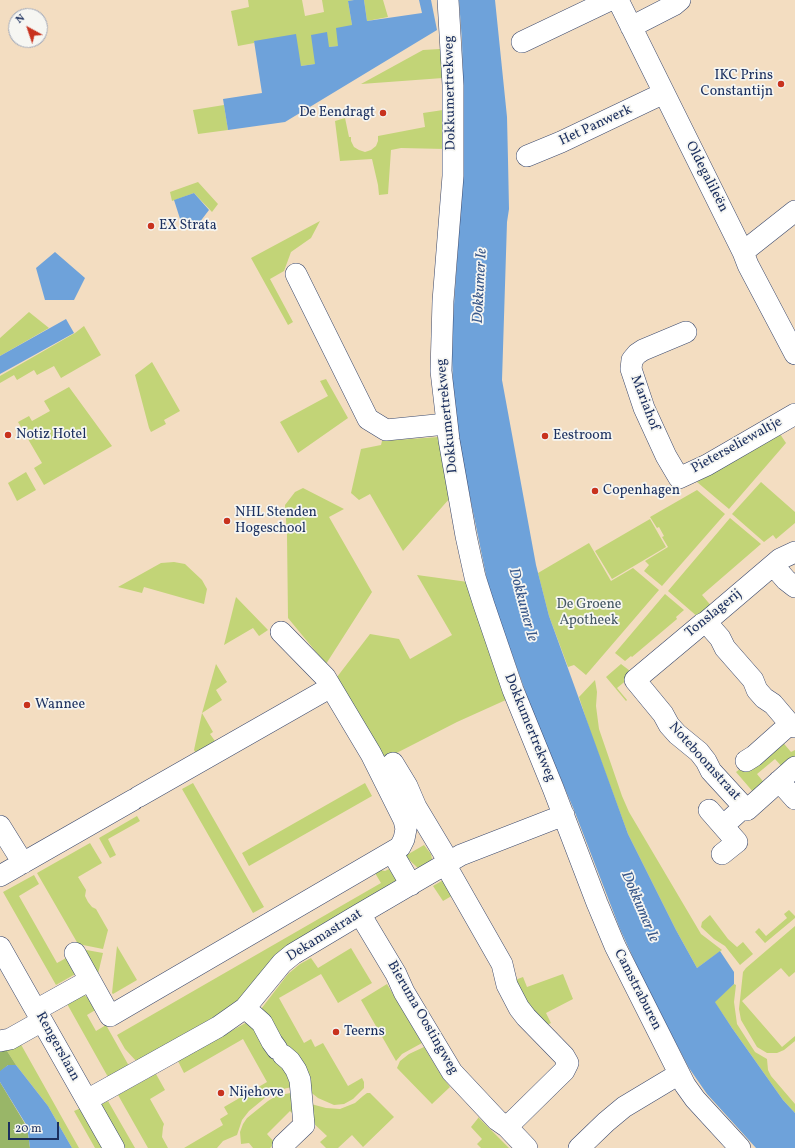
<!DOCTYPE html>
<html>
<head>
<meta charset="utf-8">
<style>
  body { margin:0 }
  #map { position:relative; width:795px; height:1148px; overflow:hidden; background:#f3ddc1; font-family:Vollkorn,serif }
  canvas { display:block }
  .north { position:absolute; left:8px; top:8px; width:40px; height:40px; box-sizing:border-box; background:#f6f6f2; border:1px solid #9ea6b7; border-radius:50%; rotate:320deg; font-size:11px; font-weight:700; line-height:16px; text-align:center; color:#1b2f5e }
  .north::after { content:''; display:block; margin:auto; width:14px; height:18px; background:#c8321e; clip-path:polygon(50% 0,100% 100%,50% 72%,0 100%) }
  .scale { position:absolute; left:8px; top:1122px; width:51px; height:18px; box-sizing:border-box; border:2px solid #1b2f5e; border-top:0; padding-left:5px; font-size:12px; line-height:14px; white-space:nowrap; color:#1b2f5e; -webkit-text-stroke:3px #f6f6f2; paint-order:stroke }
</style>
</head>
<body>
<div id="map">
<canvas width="795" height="1148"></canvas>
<div class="north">N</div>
<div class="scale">20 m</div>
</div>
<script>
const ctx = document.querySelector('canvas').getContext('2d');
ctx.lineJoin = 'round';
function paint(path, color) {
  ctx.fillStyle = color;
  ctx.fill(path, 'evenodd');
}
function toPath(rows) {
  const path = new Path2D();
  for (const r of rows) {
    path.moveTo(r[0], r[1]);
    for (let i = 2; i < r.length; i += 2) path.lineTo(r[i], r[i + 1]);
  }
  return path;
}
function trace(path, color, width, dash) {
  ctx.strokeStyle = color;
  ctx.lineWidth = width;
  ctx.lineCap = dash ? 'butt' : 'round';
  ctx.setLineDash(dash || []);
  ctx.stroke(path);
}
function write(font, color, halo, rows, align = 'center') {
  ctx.font = font + ' Vollkorn,serif';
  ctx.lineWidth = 3.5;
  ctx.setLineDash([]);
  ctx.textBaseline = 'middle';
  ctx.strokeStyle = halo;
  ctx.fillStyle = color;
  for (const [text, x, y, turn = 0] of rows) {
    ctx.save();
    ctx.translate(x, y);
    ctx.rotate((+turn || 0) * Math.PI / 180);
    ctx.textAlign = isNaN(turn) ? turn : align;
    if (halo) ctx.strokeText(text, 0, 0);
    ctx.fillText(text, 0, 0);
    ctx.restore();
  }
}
paint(toPath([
  [248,0,302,0,305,16,324,12,322,0,354,0,348,1,352,25,338,46,329,47,315,64,301,66,254,41,254,43,238,46,231,11,249,7],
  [364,0,383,0,388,17,367,21],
  [440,49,442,52,443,78,361,84,423,50],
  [224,105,228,130,198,134,193,110],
  [443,110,445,149,401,148,391,150,388,194,379,195,378,185,372,159,340,161,335,121,345,118,349,137,351,137,351,141,354,147,359,150,365,152,371,150,376,146,378,141,378,136,425,127,423,113],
  [198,182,218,204,212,212,194,193,172,201,170,192],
  [320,221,311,238,291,252,284,271,270,279,293,322,288,325,251,258],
  [29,312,49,328,0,356,0,338],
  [84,326,101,355,61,378,54,366,37,375,34,370,17,380,14,375,0,383,0,376,75,333],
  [152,362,180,411,164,420,166,424,151,432,149,428,135,375],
  [326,379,348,418,298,453,280,422,328,396,320,381],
  [69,387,112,446,44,485,34,468,42,463,18,422,29,416,32,421,50,411,44,401],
  [780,434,786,443,729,509,697,482],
  [439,437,450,498,403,551,370,494,359,500,351,493,361,449,381,445,382,441],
  [26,472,36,490,17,501,8,483],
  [761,482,795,512,795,523,776,539,773,535,764,542,732,514],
  [303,488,344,509,329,517,372,592,326,664,288,618,287,535,285,505,295,492],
  [697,490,725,514,662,586,644,571,649,565,645,561,668,547,662,537,664,536,659,527,657,528,650,517],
  [730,518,761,544,702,595,713,608,699,618,668,591],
  [650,519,666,547,612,579,595,551],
  [589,543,611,581,633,568,659,590,586,675,574,665,568,667,549,616,538,573],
  [174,562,185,564,202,580,207,589,204,604,144,587,142,593,118,587,161,563],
  [417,575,468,582,508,699,457,722,379,762,337,677,370,634,399,639,410,659,452,635],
  [665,594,684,610,676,617,677,619,632,657,631,656,625,661,615,653],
  [236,597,268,630,259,636,253,628,224,645],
  [216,664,227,682,216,690,222,700,202,713,213,732,210,734,215,741,198,757,194,750,202,713],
  [621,664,634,674,617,688,627,700,626,701,606,677],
  [595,680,597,692,596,706,599,729,622,796,629,812,701,934,722,950,697,968,676,930,628,834,590,731,579,697],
  [780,739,791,752,795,750,795,759,784,769,775,759,757,774,766,785,754,793,736,772],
  [193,783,264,907,253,913,182,789],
  [365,783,372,796,249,866,242,853],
  [137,816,140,821,108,839,116,855,110,858,99,838],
  [90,843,102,863,78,877,86,890,85,896,88,902,92,907,96,909,108,930,103,949,78,944,37,873],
  [424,845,431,854,432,859,429,865,420,870,405,856],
  [389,869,398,883,236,1005,137,1062,125,1049,117,1035,381,883,375,873,380,870,385,871],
  [34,875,39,884,19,896,57,963,68,957,77,973,56,985,3,892],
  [445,879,455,894,443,901,433,886],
  [789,910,795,916,795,918,765,943,755,932,759,928,766,936,787,918,784,914],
  [710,915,728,939,737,947,743,942,753,954,740,965,725,946,714,939,701,927,702,922],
  [795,926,795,972,789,977,781,968,742,1001,782,1047,795,1036,795,1041,784,1050,777,1053,767,1053,757,1047,741,1020,739,1009,743,972,746,968],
  [117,946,137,980,113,994,112,993],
  [351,948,372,983,338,1003,321,974,279,998,304,1043,311,1039,315,1047,323,1043,348,1086,362,1078,364,1082,364,1088,353,1099,344,1104,334,1105,318,1098,308,1090,258,1013,288,974,300,964,311,958,318,968],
  [81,949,103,953,97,978],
  [563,974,573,999,546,1013,551,1023,547,1025,528,1008,515,980,523,977,527,987],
  [387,984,422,1043,402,1054,396,1061,361,1000],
  [734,984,736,985,734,1002,737,1024,755,1052,767,1059,768,1070,771,1076,795,1104,795,1113,783,1100,732,1028,714,1001],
  [82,993,95,1004,97,1009,87,1015,96,1031,106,1025,129,1066,108,1077,66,1002],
  [249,1021,286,1069,292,1087,283,1089,266,1097,249,1111,242,1120,237,1135,223,1141,217,1148,184,1148,223,1125,220,1119,228,1114,224,1107,267,1082,243,1039,184,1073,178,1061],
  [19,1041,79,1148,72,1148,48,1106,16,1065,7,1051,1,1046],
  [424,1047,441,1075,450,1087,432,1104,397,1068,400,1061,409,1054],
  [156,1074,165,1090,150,1099,164,1124,163,1127,162,1137,168,1148,148,1148,118,1095],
  [295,1092,294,1115,290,1111,267,1134,275,1143,270,1148,253,1148,249,1143,241,1144,240,1132,243,1124,247,1118,268,1101,276,1096],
  [367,1093,370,1093,394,1117,363,1147,352,1135,338,1148,326,1148,320,1142,327,1136,310,1120,311,1104,326,1108,340,1109,355,1103,363,1096],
  [108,1101,135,1148,124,1148,100,1105],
  [81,1108,104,1148,95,1148,74,1111],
  [479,1117,479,1118,509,1148,481,1148,477,1144,482,1139,471,1127]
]), '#c2d477');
paint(toPath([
  [0,1046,7,1051,16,1065,8,1065,0,1072],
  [0,1082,27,1127,30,1148,0,1148]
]), '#99b668');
paint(toPath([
  [354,0,364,0,367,21,422,13,419,0,431,0,437,30,285,122,228,130,223,99,262,93,254,41,296,34,301,66,315,64,311,35,327,32,329,47,338,46,336,28,352,25,348,1],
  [459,0,495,0,507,117,508,160,509,209,507,222,502,380,536,565,549,616,628,834,676,930,697,968,720,951,734,972,734,984,715,1002,732,1028,783,1100,795,1113,795,1148,756,1148,707,1094,689,1068,646,986,620,929,574,810,533,713,497,612,487,580,462,458,458,434,453,387,452,356,453,319,461,203,464,125,462,42],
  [194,193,209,210,196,227,182,225,174,200],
  [55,252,85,278,74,300,45,300,36,268],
  [66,319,74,333,0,374,0,356],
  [8,1065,16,1065,48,1106,72,1148,30,1148,27,1126,0,1082,0,1071]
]), '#6ea2da');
const minor = toPath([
  [448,0,453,85,453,176,443,301,441,371,449,440,466,536,475,577,484,605,513,690,553,788,597,903,615,946,685,1085,695,1099,740,1148],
  [618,0,743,252,748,265,795,354],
  [631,27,674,5,680,0],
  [522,42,610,0],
  [527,156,561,142,664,93],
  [743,252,795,211],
  [296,274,368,419,386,430,446,424],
  [686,332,643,350,637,354,632,360,631,369,644,408,666,456,679,478,707,465,795,414],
  [773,565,786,580,795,587],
  [706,622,720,638,725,648,753,680,757,690,764,698,773,704,790,724,795,727],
  [746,761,754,756,790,724],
  [393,763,407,786,416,807,449,862],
  [779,781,795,799],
  [138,797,331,687],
  [744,807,711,771,706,761,699,752,677,734,669,725,663,714,635,680,702,624,706,622,780,559,795,552],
  [709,810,737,842,722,854],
  [0,826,23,863],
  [723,826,744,807,747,810,795,767],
  [392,852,411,885],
  [445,864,502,964,507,985,519,1008,526,1017,564,1056,568,1063,564,1071,507,1127],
  [0,876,133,800],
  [360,914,396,974,404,992,452,1072,497,1120,507,1127,527,1148],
  [0,947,114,1148],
  [75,953,90,980],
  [245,1008,262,1023,272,1042,277,1049],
  [36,1010,90,980,110,1016,400,847,404,839,406,829,404,820,371,754,325,677,281,632],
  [0,1041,10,1039,42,1021],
  [283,1055,290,1061,296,1070,300,1080,304,1125,283,1145],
  [87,1100,218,1027,245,1008,282,963,293,954,360,914,461,855,564,815],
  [579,1148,606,1122,624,1107,679,1074]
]);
trace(minor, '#3b496d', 22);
trace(minor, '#fff', 21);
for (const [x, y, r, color] of [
  [781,84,4,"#c8321e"],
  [383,113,4,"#c8321e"],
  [151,226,4,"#c8321e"],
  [8,435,4,"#c8321e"],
  [545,436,4,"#c8321e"],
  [595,491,4,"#c8321e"],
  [227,521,4,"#c8321e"],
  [27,705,4,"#c8321e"],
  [336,1032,4,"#c8321e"],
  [221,1093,4,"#c8321e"]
]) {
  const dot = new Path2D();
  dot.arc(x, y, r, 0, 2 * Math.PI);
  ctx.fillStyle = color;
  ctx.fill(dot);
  trace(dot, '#f6f6f2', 1.5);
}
write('14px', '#1b2f5e', '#f6f6f2', [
  ["IKC Prins",773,76,"right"],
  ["Constantijn",773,92,"right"],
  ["De Eendragt",375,113,"right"],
  ["EX Strata",159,226],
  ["Notiz Hotel",16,435],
  ["Eestroom",553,436],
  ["Copenhagen",603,491],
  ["NHL Stenden",235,513],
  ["Hogeschool",235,529],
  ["Wannee",35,705],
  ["Teerns",344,1032],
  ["Nijehove",229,1093]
], 'left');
write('14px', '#1b2f5e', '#f6f6f2', [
  ["Dokkumertrekweg",451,93,-91],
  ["Het Panwerk",596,126,-25],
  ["Oldegalileën",706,177,63],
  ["Mariahof",644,403,69],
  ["Dokkumertrekweg",448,416,-96],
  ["Pieterseliewaltje",737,446,-29],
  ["Tonslagerij",714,614,-39],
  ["Dokkumertrekweg",529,728,68],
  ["Noteboomstraat",704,762,48],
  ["Dekamastraat",325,936,-32],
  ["Camstraburen",637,990,63],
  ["Bieruma Oostingweg",422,1018,60],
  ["Rengerslaan",57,1047,61]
]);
write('14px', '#455864', '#f6f6f2', [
  ["De Groene",589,605],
  ["Apotheek",589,621]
]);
write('italic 15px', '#385789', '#f6f6f2', [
  ["Dokkumer Ie",481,286,-87],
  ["Dokkumer Ie",522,605,75],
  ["Dokkumer Ie",639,907,67]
]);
</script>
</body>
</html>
